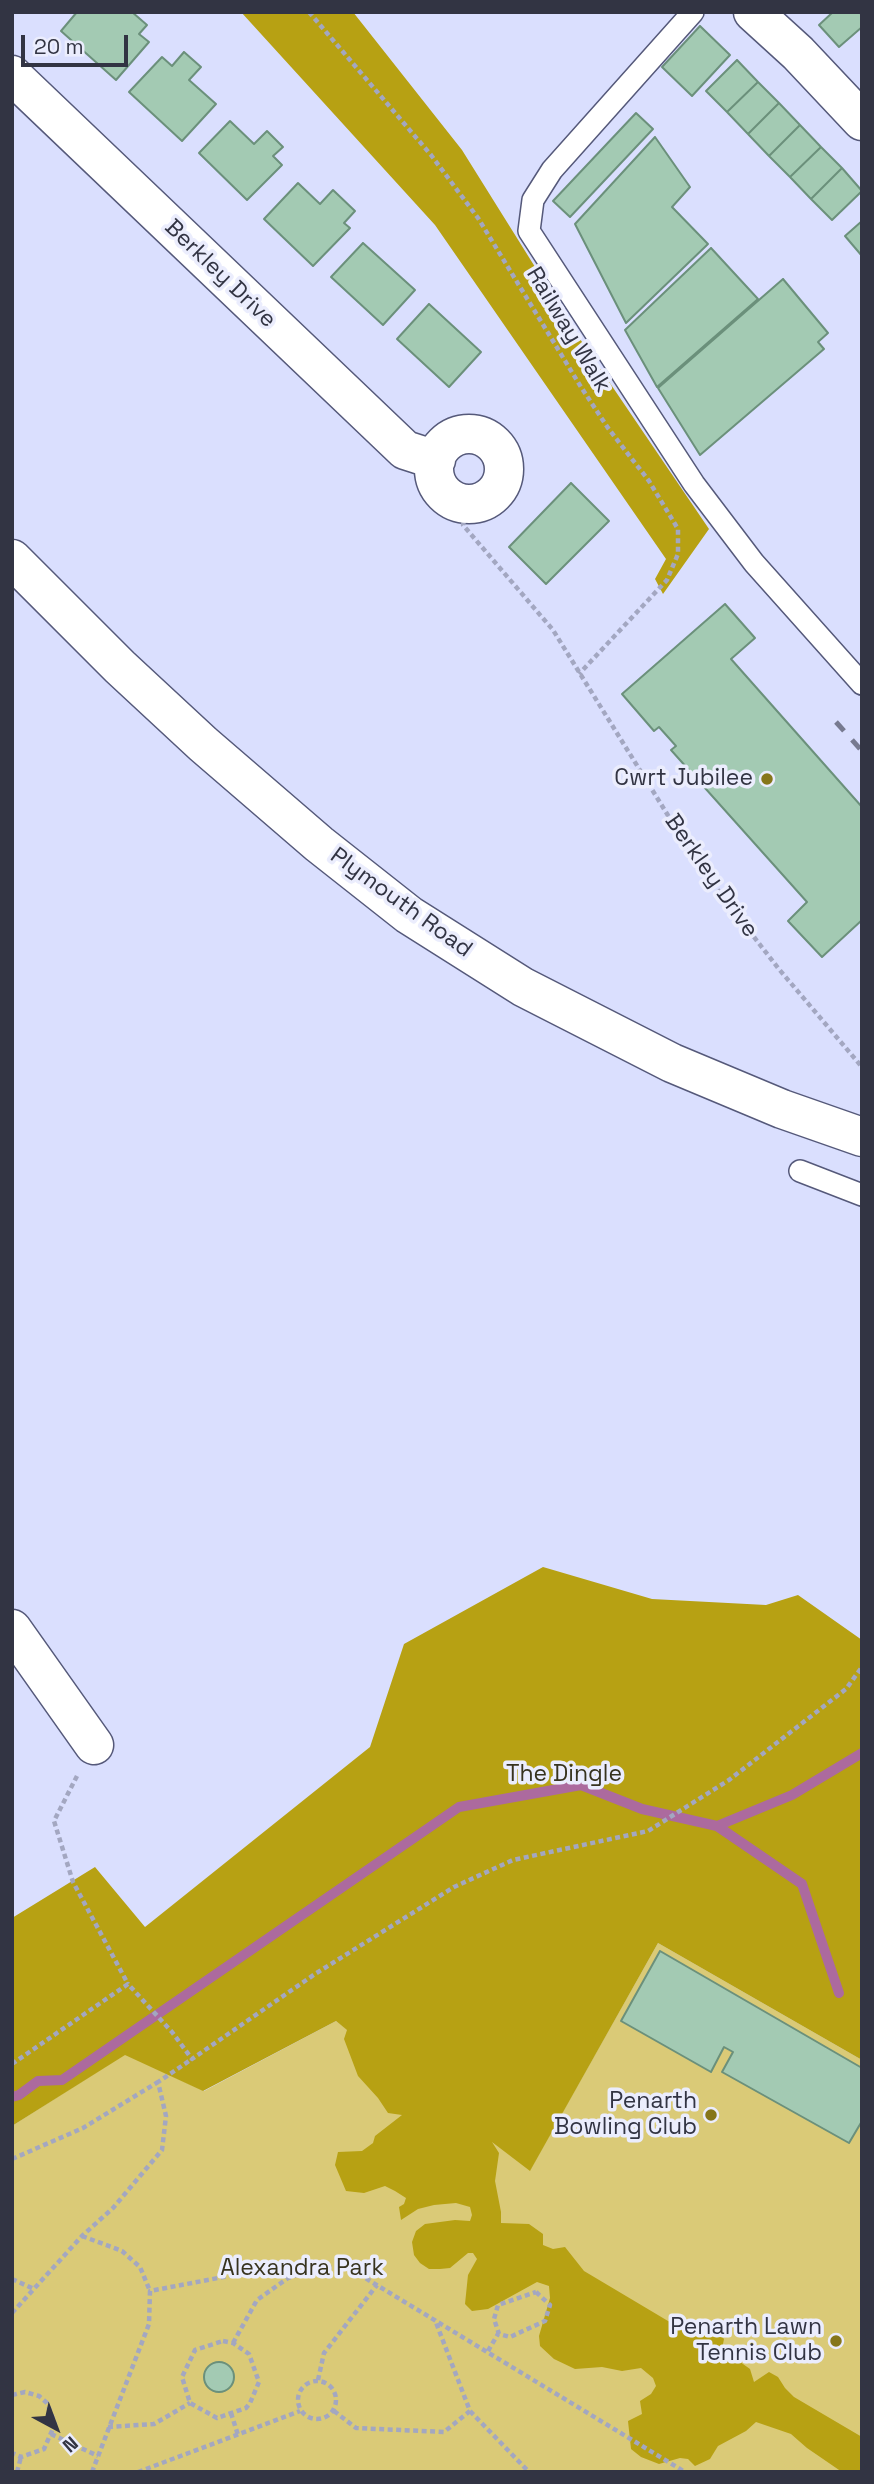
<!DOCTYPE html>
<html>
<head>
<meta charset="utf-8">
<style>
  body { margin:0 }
  #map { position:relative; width:874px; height:2484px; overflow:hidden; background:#dadffe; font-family:"Space Grotesk",sans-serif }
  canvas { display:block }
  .frame { position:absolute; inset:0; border:14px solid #323443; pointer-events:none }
  .north { position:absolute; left:21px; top:2393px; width:70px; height:70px; -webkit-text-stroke:5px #ebedfd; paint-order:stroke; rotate:139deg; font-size:19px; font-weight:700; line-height:28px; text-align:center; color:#323443 }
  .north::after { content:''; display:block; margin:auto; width:24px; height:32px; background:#323443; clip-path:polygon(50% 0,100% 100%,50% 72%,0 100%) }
  .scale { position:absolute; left:21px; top:35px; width:107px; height:32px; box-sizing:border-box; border:4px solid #323443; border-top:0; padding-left:9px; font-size:21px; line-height:24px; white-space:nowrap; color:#323443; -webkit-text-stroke:5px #ebedfd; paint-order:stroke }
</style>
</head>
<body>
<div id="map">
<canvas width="874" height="2484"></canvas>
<div class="frame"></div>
<div class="north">N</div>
<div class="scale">20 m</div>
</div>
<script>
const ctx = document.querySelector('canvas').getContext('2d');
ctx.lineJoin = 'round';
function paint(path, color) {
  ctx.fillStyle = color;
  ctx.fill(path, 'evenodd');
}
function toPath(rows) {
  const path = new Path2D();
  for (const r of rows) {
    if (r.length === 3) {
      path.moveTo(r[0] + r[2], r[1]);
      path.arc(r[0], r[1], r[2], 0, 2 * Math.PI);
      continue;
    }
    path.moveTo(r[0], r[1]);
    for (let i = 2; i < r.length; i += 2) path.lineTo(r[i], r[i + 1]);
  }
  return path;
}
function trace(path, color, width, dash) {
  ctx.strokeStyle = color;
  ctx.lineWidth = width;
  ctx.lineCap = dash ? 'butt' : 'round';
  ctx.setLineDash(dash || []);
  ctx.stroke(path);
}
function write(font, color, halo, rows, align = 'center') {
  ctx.font = font + ' "Space Grotesk",sans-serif';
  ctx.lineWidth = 7;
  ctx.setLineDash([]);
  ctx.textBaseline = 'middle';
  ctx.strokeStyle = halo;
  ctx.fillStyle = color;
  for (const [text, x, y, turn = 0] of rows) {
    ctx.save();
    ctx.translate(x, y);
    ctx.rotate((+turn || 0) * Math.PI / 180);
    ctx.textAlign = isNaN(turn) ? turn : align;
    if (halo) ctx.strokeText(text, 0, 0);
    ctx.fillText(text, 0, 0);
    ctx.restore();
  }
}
paint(toPath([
  [658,1943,862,2060,862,2472,12,2472,12,2126,125,2054,204,2091,336,2021,530,2170]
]), '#daca77');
paint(toPath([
  [241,12,353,12,462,150,580,339,709,529,663,594,655,579,666,559,435,225],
  [543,1567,652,1599,766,1605,798,1595,862,1640,862,2060,658,1943,530,2171,492,2142,499,2153,495,2181,501,2212,501,2223,529,2224,543,2234,543,2245,553,2249,565,2247,584,2271,668,2321,690,2329,703,2326,715,2329,724,2339,722,2349,750,2369,754,2382,769,2372,778,2377,785,2388,794,2397,862,2437,862,2472,842,2472,807,2448,791,2434,756,2422,746,2431,718,2446,710,2459,695,2466,688,2459,680,2458,659,2464,641,2457,631,2449,628,2421,642,2414,640,2401,651,2394,656,2386,653,2378,641,2368,622,2371,602,2367,575,2369,554,2359,540,2346,539,2336,550,2298,549,2286,537,2282,488,2309,472,2311,465,2304,468,2275,477,2259,473,2253,468,2253,450,2268,440,2269,429,2269,420,2263,414,2255,412,2242,416,2231,425,2224,455,2220,470,2221,472,2215,470,2207,456,2203,434,2205,418,2209,401,2220,399,2207,404,2204,406,2198,395,2191,385,2186,364,2193,346,2191,335,2165,338,2152,362,2151,373,2143,375,2136,402,2115,388,2113,378,2098,358,2076,344,2039,347,2030,336,2021,203,2091,125,2055,12,2126,12,1918,95,1867,145,1927,370,1747,404,1644]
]), '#b7a113');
trace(toPath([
  [717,1826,802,1884,839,1993],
  [12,2097,19,2095,38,2081,62,2080,459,1807,581,1785,642,1809,717,1826,792,1795,862,1753]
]), '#ac6a9e', 10);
const building = toPath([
  [77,12,132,12,147,25,139,34,149,42,116,80,61,31,77,12],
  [833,12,859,12,862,15,862,27,839,47,819,25,833,12],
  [700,26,730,55,692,96,662,67,700,26],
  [184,52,201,67,189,80,216,104,182,141,129,92,162,57,172,66,184,52],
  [737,60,758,82,727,112,706,91,737,60],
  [758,82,779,103,748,134,727,112,758,82],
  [779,103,800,125,769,156,748,134,779,103],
  [636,113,653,129,570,217,553,201,636,113],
  [230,121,254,144,267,131,283,147,273,156,282,165,247,200,199,153,230,121],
  [800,125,821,147,790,177,769,156,800,125],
  [655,137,690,187,672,207,708,244,626,323,575,224,655,137],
  [821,147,842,168,811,199,790,177,821,147],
  [842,168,862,191,832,220,811,199,842,168],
  [298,183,320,204,333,190,355,211,344,223,350,228,313,266,264,219,298,183],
  [862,221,862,256,845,236,862,221],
  [363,243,415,290,383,325,331,277,363,243],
  [711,248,758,299,657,387,625,330,711,248],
  [783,279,828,333,818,342,824,349,700,455,658,388,783,279],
  [429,304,481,352,449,387,397,339,429,304],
  [571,483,609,521,546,584,509,547,571,483],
  [725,604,755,638,731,659,862,807,862,920,822,957,788,921,807,902,671,750,676,746,659,727,654,731,622,694,725,604],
  [660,1951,862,2068,862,2121,849,2143,722,2072,733,2052,724,2047,711,2072,621,2021,660,1951],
  [219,2377,15]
]);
paint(building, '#a3cab3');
trace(building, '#6b907b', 2);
const lane = toPath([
  [693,12,552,170,533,200,529,231,694,484,754,563,862,684],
  [800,1171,862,1195]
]);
const street = toPath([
  [753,12,798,53,862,121],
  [12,75,405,450,436,460],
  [469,469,35],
  [12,1629,94,1745]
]);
const secondary = toPath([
  [12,559,120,667,203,744,319,844,409,915,523,987,672,1063,782,1109,862,1137]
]);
trace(lane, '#55597a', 24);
trace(street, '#55597a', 41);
trace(secondary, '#55597a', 41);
trace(toPath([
  [309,12,431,155,478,218,581,387,608,428,649,481,678,529,678,554,667,580,579,674],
  [468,504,463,525,553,630,700,867,778,968,862,1067],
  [77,1776,54,1821,73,1882,128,1984],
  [12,2064,128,1984,172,2032,192,2059,315,1974,454,1887,513,1860,648,1831,729,1780,846,1689,862,1667],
  [12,2159,83,2128,158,2082],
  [82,2236,122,2251,140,2267,150,2291],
  [12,2279,34,2289],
  [536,2292,550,2305,545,2321,510,2337,499,2334,494,2319,498,2305,536,2292],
  [12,2313,82,2236,113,2208,162,2150,166,2116,158,2082,192,2059],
  [223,2341,233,2343,249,2354,259,2382,250,2403,246,2408,217,2418,190,2403,182,2377,195,2350,223,2341],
  [233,2343,257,2300,288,2278,317,2268,347,2267,685,2472],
  [488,2351,498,2334],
  [318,2380,324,2353,377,2285],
  [317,2400,19],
  [12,2395,25,2392,39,2396,47,2403,55,2424,44,2449,21,2457,12,2453],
  [334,2411,356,2428,444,2432,470,2411,435,2320],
  [470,2411,529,2472],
  [231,2413,238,2435],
  [108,2427,154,2424,190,2403],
  [51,2434,98,2456],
  [17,2472,21,2457],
  [92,2472,149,2324,150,2291,265,2269,287,2277],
  [138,2472,300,2411]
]), '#a3a7c1', 4.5, [5, 3.5]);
trace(lane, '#fff', 21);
trace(street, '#fff', 38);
trace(secondary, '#fff', 38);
trace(toPath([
  [836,722,862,751]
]), '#777a90', 5, [12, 12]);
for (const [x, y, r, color] of [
  [767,779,7,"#86761a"],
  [711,2115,7,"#86761a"],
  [836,2341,7,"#86761a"]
]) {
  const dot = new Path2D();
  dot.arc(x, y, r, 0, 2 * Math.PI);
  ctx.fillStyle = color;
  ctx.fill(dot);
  trace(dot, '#ebedfd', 2.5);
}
write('23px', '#323443', '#ebedfd', [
  ["Berkley Drive",220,274,44],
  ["Railway Walk",568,330,59],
  ["Berkley Drive",711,876,55],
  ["Plymouth Road",401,903,36]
]);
write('23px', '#323443', '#ebedfd', [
  ["Cwrt Jubilee",753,779],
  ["Penarth",697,2102],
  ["Bowling Club",697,2128],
  ["Penarth Lawn",822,2328],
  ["Tennis Club",822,2354]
], 'right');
write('23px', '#37331e', '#ebedfd', [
  ["The Dingle",564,1775],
  ["Alexandra Park",302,2269]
]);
</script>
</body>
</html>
